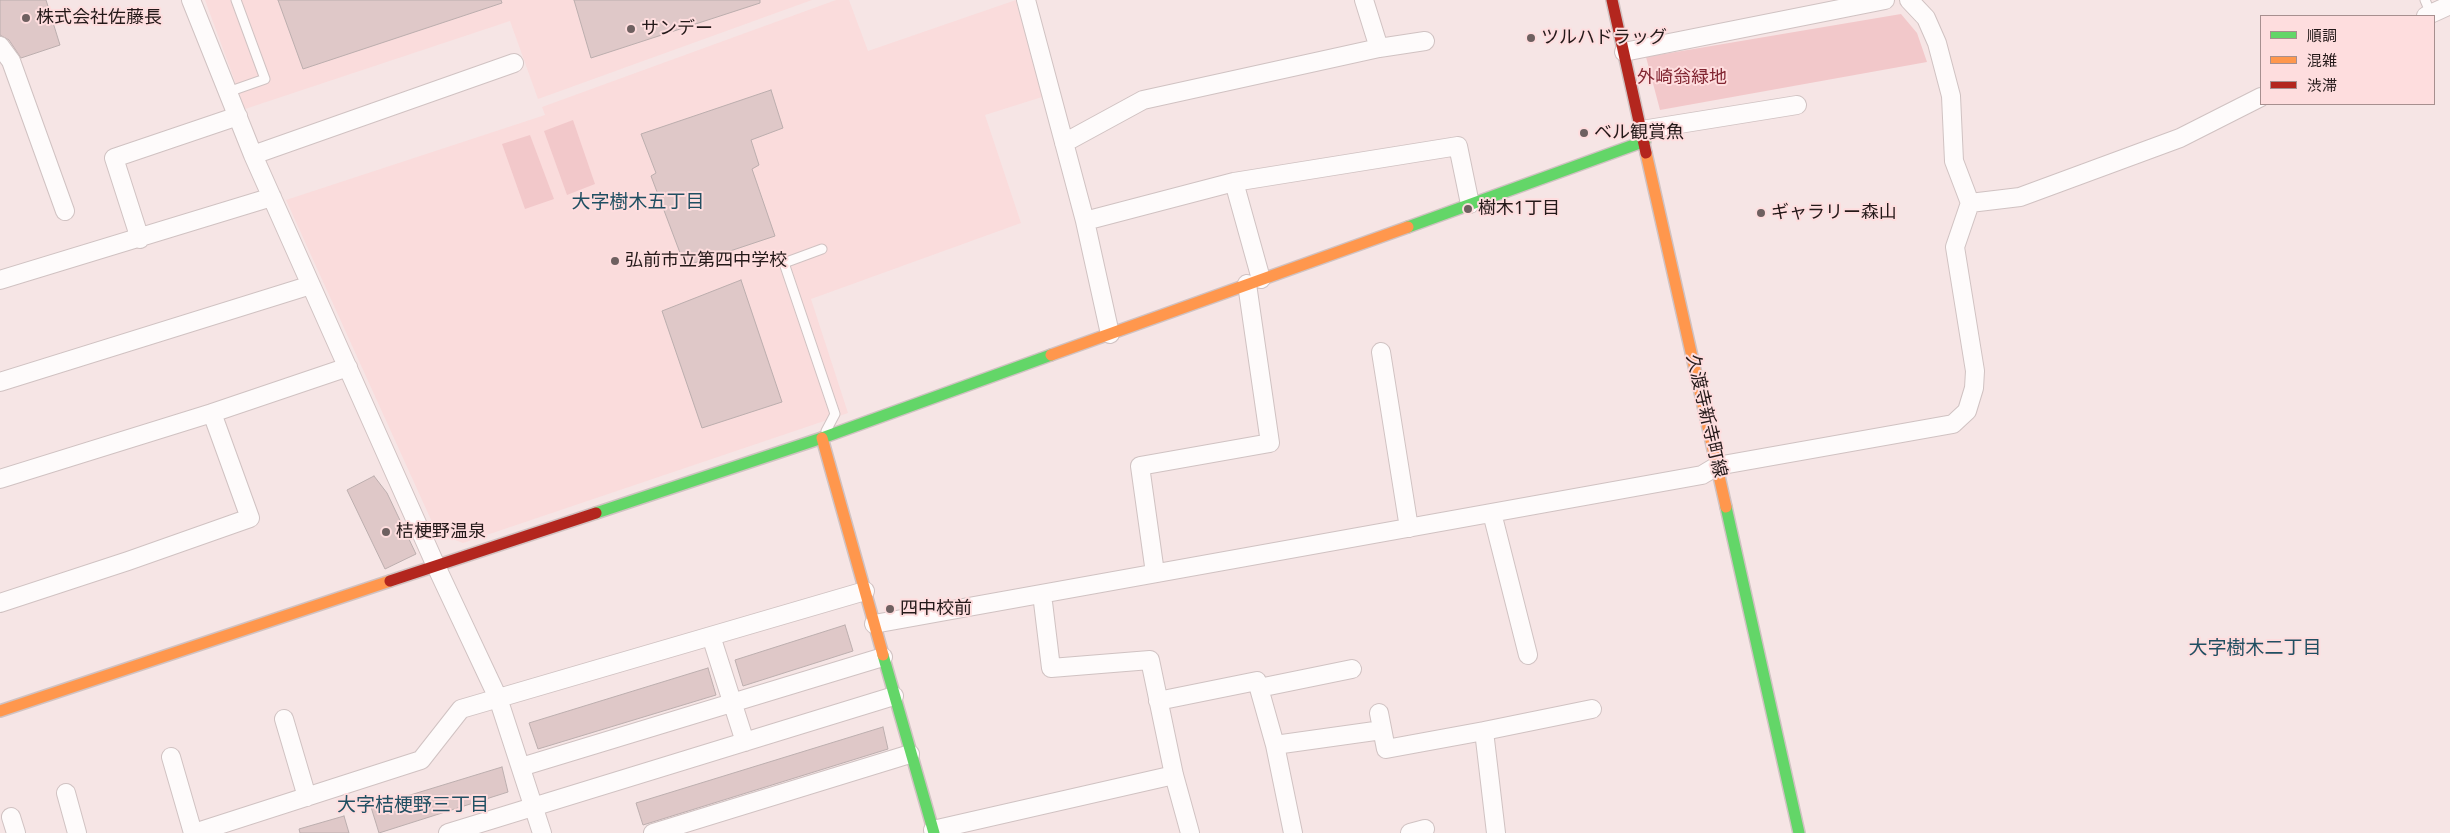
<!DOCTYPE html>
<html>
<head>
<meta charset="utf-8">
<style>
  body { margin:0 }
  #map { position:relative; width:2450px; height:833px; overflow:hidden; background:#f6e5e5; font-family:"Noto Sans","Noto Sans JP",sans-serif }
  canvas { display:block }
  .legend { position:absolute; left:2260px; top:15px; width:175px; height:90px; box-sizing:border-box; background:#feddde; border:1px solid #a78f8f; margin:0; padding:6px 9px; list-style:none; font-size:15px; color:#241919 }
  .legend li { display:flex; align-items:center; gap:10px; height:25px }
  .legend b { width:25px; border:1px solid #a78f8f }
</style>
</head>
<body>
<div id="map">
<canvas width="2450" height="833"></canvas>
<ul class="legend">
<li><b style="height:6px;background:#63d668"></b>順調</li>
<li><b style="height:6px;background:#ff974d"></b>混雑</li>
<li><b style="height:6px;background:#b3261e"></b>渋滞</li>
</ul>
</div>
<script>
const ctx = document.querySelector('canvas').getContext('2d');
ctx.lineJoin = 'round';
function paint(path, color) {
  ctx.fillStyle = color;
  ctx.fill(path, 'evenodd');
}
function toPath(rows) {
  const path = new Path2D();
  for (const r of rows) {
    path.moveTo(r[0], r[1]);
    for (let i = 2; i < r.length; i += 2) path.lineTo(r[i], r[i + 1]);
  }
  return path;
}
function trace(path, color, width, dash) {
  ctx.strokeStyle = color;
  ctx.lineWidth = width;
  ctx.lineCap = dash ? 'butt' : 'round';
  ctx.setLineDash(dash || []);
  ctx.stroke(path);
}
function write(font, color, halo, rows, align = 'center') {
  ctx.font = font + ' "Noto Sans","Noto Sans JP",sans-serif';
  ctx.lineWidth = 4;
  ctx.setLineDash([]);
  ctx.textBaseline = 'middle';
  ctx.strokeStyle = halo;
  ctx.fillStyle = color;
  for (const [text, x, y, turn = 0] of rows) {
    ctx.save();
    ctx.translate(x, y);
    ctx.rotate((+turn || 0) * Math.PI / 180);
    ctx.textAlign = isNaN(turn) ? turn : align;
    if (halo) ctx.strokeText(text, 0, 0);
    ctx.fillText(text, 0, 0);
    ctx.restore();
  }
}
paint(toPath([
  [205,0,812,0,538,99,510,21,245,109],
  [836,0,849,0,868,51,1016,0,1042,97,985,115,1021,223,811,299,848,413,463,543,437,533,286,200,545,115,542,107]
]), '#fadcdc');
paint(toPath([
  [1901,14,1917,33,1927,62,1660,110,1646,57],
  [573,120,595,184,567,195,544,131],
  [530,135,554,199,525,209,502,144]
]), '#f2c8ca');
const building = toPath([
  [0,0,46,0,60,45,21,58,9,40,0,35,0,0],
  [278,0,501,0,502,3,303,69,278,0],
  [574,0,760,0,760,3,591,58,574,0],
  [771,90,783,128,751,140,759,165,752,169,775,236,685,266,651,176,656,173,641,134,771,90],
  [741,280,782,402,702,428,662,311,741,280],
  [374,476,387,493,416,554,385,569,347,490,374,476],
  [845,625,853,651,743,686,735,660,845,625],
  [708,668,716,695,538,749,529,723,708,668],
  [883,727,888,749,643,825,636,803,883,727],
  [502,767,508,792,379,833,371,807,502,767],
  [344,816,349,833,300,833,299,829,344,816]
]);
paint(building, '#dfc8c8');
trace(building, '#bcaeae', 1);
const lane = toPath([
  [2425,0,2431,14],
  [228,92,265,79,236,0],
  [822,249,784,263,835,414,826,431]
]);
const street = toPath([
  [191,0,253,155,436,566,498,698,542,833],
  [1026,0,1085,221,1110,334],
  [1364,0,1379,48],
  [2426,16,2450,5],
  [0,46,11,61,65,211],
  [1624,52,1885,0],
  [1642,130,1797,105],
  [1064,143,1143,100,1379,48,1425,41],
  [253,155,514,63],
  [1234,182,1458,146,1470,204],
  [1970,203,2020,197,2180,138,2261,97],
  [1085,221,1234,182,1261,279],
  [140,239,114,158,238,116],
  [0,280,272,197],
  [1381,352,1409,528],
  [0,382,311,285],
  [0,479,212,413,348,367],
  [1492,513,1528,655],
  [1155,573,1140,466,1270,443,1247,284],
  [1042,594,1051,668,1150,660,1174,775,1190,833],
  [0,603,128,561,250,518,212,413],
  [874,624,1702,475,1717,466,1953,424,1967,411,1974,388,1975,371,1955,247,1970,203,1954,161,1951,96,1937,43,1926,18,1909,0],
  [711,636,745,742],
  [1259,688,1352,669],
  [1158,701,1257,681,1275,745,1293,833],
  [1379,713,1386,749,1484,731,1496,833],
  [284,719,307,797],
  [1484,731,1592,709],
  [1275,745,1382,730],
  [171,757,193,833],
  [521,767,883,657],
  [66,793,77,833],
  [11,817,16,833],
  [933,830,1174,775],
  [194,833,421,760,461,709,865,591],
  [448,833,894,696],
  [653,833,910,754],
  [1410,833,1425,829]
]);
const fast = toPath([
  [1408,227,1645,141],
  [1726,507,1799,833],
  [596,513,822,438,1051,355],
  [883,655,934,833]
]);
const slow = toPath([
  [1646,153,1726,507],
  [1051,355,1408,227],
  [822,438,883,655],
  [0,711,390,581]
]);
const jam = toPath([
  [1612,0,1646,153],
  [390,581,596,513]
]);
trace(lane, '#d0c2c2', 11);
trace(street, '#d0c2c2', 20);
trace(fast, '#d0c2c2', 14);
trace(slow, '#d0c2c2', 14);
trace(jam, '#d0c2c2', 14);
trace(lane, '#fefbfb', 9);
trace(street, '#fefbfb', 18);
trace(fast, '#63d668', 11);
trace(slow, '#ff974d', 11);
trace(jam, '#b3261e', 11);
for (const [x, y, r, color] of [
  [26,18,5,"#6e6060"],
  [631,29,5,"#6e6060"],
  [1531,38,5,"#6e6060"],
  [1584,133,5,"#6e6060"],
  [1468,209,5,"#6e6060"],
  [1761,213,5,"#6e6060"],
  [615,261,5,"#6e6060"],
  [386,532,5,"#6e6060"],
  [890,609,5,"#6e6060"]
]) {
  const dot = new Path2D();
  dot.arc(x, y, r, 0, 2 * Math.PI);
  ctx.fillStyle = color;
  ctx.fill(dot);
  trace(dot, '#feddde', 2);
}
write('18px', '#241919', '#feddde', [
  ["株式会社佐藤長",36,18],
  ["サンデー",641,29],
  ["ツルハドラッグ",1541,38],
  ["ベル観賞魚",1594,133],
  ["樹木1丁目",1478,209],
  ["ギャラリー森山",1771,213],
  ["弘前市立第四中学校",625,261],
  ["桔梗野温泉",396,532],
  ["四中校前",900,609]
], 'left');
write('18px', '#812531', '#feddde', [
  ["外崎翁緑地",1682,78]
]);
write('18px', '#241919', '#feddde', [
  ["久渡寺新寺町線",1706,416,77]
]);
write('19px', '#204f62', '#feddde', [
  ["大字樹木五丁目",638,203],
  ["大字樹木二丁目",2255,649],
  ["大字桔梗野三丁目",413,806]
]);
</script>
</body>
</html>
